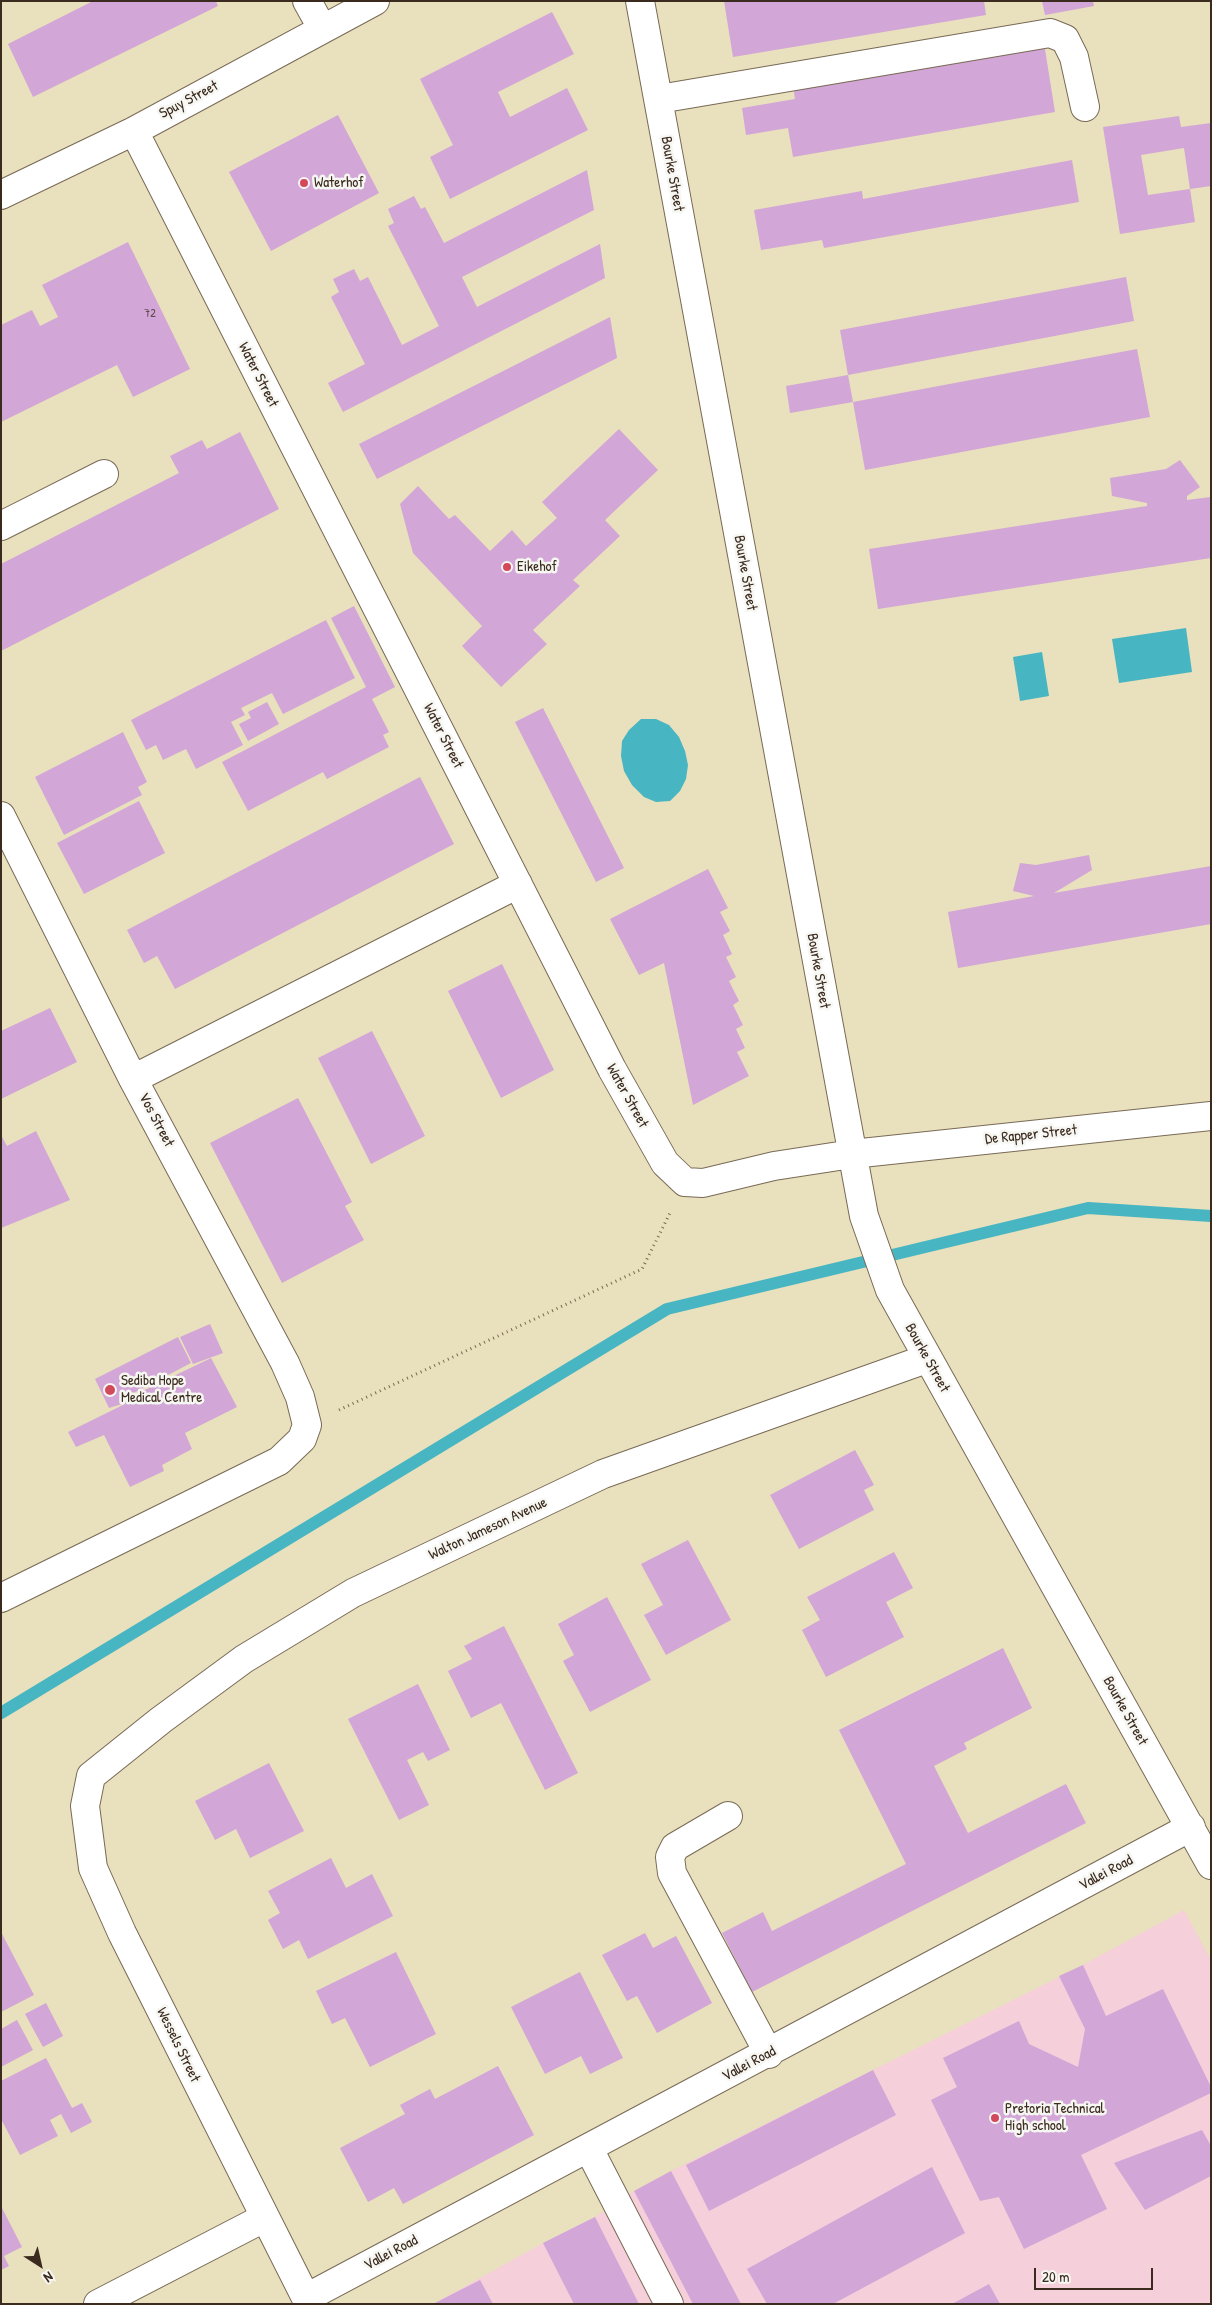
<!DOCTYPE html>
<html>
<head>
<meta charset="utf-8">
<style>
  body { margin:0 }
  #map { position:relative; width:1212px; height:2305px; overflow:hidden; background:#e9e0bd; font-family:"Patrick Hand",sans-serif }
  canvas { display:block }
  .frame { position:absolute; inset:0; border:2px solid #3b2a1e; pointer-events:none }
  .north { position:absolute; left:15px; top:2240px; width:50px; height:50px; -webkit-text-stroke:4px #f6f6f2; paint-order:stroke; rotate:145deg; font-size:14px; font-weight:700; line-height:20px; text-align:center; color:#3b2a1e }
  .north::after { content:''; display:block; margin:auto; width:18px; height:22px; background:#3b2a1e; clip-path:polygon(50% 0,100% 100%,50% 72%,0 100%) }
  .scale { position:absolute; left:1034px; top:2268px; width:119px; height:22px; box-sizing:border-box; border:2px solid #3b2a1e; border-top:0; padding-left:6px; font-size:15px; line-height:18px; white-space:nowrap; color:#3b2a1e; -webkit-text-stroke:4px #f6f6f2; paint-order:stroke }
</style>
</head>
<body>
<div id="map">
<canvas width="1212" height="2305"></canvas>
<div class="frame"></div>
<div class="north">N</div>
<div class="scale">20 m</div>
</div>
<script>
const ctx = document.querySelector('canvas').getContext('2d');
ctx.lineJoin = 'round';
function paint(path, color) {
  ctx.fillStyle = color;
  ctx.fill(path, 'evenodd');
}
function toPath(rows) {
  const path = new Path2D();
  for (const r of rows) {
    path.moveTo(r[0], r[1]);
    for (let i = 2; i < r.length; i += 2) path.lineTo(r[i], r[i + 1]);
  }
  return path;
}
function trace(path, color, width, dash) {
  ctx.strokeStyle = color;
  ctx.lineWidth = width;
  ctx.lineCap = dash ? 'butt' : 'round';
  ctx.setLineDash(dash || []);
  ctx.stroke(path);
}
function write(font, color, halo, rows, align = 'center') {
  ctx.font = font + ' "Patrick Hand",sans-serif';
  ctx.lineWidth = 5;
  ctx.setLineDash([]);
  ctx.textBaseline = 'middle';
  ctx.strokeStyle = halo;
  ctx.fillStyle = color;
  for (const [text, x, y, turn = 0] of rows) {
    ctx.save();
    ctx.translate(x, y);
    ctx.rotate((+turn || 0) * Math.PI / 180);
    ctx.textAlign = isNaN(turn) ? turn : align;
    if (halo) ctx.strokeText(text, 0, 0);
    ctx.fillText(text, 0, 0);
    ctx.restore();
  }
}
paint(toPath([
  [1184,1910,1211,1960,1211,2304,433,2304,543,2243,595,2217,634,2191,671,2171,1083,1965]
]), '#f5cfda');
paint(toPath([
  [1186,628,1192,672,1119,683,1112,639],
  [1042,652,1049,696,1020,701,1013,657],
  [641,719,656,719,669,725,679,737,685,751,688,765,686,779,680,791,670,801,656,802,644,797,632,785,624,771,621,756,622,741,629,730]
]), '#47b5c2');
trace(toPath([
  [1,1713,667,1309,1088,1208,1211,1216]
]), '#47b5c2', 12);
paint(toPath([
  [93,1,216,1,218,6,33,97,8,44],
  [724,1,984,1,986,15,733,57],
  [1042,1,1093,1,1094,6,1045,15],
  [552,12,574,54,498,92,510,117,567,88,588,130,450,199,430,157,453,145,420,79],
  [1044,43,1055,112,793,157,788,128,746,135,742,108,795,99,793,86],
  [338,115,379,193,271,251,229,172],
  [1179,116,1181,127,1211,123,1211,186,1190,189,1184,148,1141,155,1148,195,1190,189,1195,222,1120,234,1103,127],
  [1072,160,1079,202,824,248,822,240,761,250,754,210,862,191,863,199],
  [587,170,594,210,462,277,477,307,600,244,605,278,343,412,328,383,365,364,331,297,339,292,333,279,354,269,360,281,368,277,402,345,439,326,388,226,394,223,388,209,414,196,421,209,425,207,444,243],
  [128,242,190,369,133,397,117,365,1,422,1,325,32,310,40,326,58,317,42,285],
  [1126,277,1134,321,848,375,853,402,790,413,786,386,848,375,840,330],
  [610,317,617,358,377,479,359,444],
  [1137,349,1150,417,865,470,853,402],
  [619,429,658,470,605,520,620,536,573,580,580,586,533,630,547,644,501,687,462,646,482,626,413,553,400,504,418,486,449,519,455,515,490,551,512,530,526,546,557,518,542,502],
  [240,432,279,509,1,651,1,564,179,473,170,456,202,440,207,449],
  [1180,460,1200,487,1187,496,1187,500,1211,497,1211,558,878,609,869,549,1147,506,1147,503,1112,496,1110,478,1166,469],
  [354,606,395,687,372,699,389,732,383,735,389,747,327,779,323,772,248,811,222,762,366,687,331,618],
  [326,620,355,678,283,714,272,693,241,708,245,715,231,722,243,745,196,769,186,749,163,760,156,745,146,750,131,720],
  [267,702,279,724,248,741,239,724,251,718,248,712],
  [543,708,624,868,596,882,515,722],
  [123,732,147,782,138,787,142,795,64,835,35,777],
  [420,777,454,844,175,989,157,956,144,963,127,930],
  [139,801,165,853,84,894,57,843],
  [1089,855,1092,870,1054,893,1211,866,1211,924,958,968,948,912,1034,896,1013,891,1020,863,1036,865],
  [708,869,728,908,720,912,730,931,723,935,732,954,726,957,736,977,729,981,739,1001,733,1005,743,1025,736,1029,745,1048,737,1052,749,1076,693,1105,664,963,639,975,610,919],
  [502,964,554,1070,501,1098,448,991],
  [50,1008,77,1062,1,1099,1,1031],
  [372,1031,425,1136,371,1164,318,1058],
  [298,1098,352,1202,345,1206,364,1240,282,1283,210,1143],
  [36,1131,70,1200,1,1228,1,1135,7,1146],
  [210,1324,223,1353,193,1364,180,1337],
  [178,1337,191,1363,120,1400,122,1404,109,1408,95,1379],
  [211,1358,237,1407,185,1433,192,1449,162,1465,164,1471,130,1487,104,1435,76,1447,68,1432,125,1404,124,1400],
  [855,1450,874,1485,864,1490,874,1510,799,1549,770,1495],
  [688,1540,731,1620,666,1655,644,1615,663,1605,641,1564],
  [894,1552,913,1588,886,1602,904,1637,826,1677,802,1630,820,1620,807,1597],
  [607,1597,651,1680,590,1712,563,1661,574,1655,558,1624],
  [504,1626,578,1773,545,1790,501,1703,471,1718,448,1671,472,1659,464,1646],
  [1003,1648,1032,1708,964,1743,967,1749,934,1766,968,1833,1066,1784,1086,1823,752,1992,722,1933,763,1912,772,1931,906,1864,839,1730],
  [418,1684,450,1750,428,1761,423,1752,407,1760,429,1805,399,1820,348,1719],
  [269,1763,304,1831,250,1858,236,1829,215,1840,195,1801],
  [331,1858,346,1888,372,1874,393,1916,308,1959,299,1940,283,1949,268,1920,280,1913,268,1891],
  [1,1932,34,1995,1,2012],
  [645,1933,653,1948,676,1936,712,2003,657,2033,637,1996,627,2001,602,1955],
  [396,1952,436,2034,370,2067,345,2018,332,2024,316,1991],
  [1083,1965,1106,2016,1163,1989,1211,2087,1211,2093,1081,2155,1107,2209,1024,2249,999,2197,980,2201,931,2100,957,2087,943,2058,1019,2021,1029,2044,1078,2067,1085,2029,1059,1976],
  [580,1972,623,2058,590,2074,581,2056,545,2074,511,2007],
  [46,2003,63,2036,43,2047,25,2014],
  [17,2020,33,2050,1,2067,1,2029],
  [46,2058,72,2108,82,2103,92,2122,71,2133,61,2114,50,2120,58,2136,20,2155,1,2119,1,2081],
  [498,2066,534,2135,403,2204,394,2188,368,2202,340,2148,405,2114,400,2105,430,2089,435,2099],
  [873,2070,896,2115,709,2211,686,2165],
  [1202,2130,1211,2146,1211,2176,1145,2210,1114,2163],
  [932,2167,965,2233,833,2304,767,2304,747,2269],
  [671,2171,741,2304,693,2304,634,2191],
  [1,2206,22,2247,4,2256,9,2266,1,2270],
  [595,2217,639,2304,574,2304,543,2243],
  [480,2280,493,2304,433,2304],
  [989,2284,1000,2304,952,2304]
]), '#d2a6d6');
const minor = toPath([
  [307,1,322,28],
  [640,1,864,1216,890,1290,1211,1865],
  [659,99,1050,33,1065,39,1074,57,1085,107],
  [134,131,612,1069,665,1163,685,1182,703,1183,774,1166,852,1154,1211,1116],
  [1,195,134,131,375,1],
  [1,526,104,474],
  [1,816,133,1079,285,1363,300,1397,307,1425,302,1439,279,1461,1,1598],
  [133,1079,518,884],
  [728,1816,675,1847,670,1857,672,1873,769,2054],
  [589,2149,669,2304],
  [306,2298,1191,1827],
  [98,2304,264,2218],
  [309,2304,122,1933,93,1868,85,1806,91,1776,161,1720,244,1659,353,1593,603,1474,926,1359]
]);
trace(minor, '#786a56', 30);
trace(toPath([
  [339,1410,642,1269,671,1211]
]), '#786a56', 3, [1, 4]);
trace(minor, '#fff', 28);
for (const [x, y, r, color] of [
  [304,183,5,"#d1495b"],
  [507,567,5,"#d1495b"],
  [110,1390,6,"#d1495b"],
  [995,2118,5,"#d1495b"]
]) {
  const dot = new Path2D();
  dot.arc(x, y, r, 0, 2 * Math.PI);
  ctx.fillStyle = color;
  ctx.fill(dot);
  trace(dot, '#f6f6f2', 2);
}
write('12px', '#61494c', null, [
  ["72",150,314]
]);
write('15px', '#3b2a1e', '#f6f6f2', [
  ["Spuy Street",189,100,-28],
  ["Bourke Street",672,174,80],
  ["Water Street",258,375,63],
  ["Bourke Street",745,573,80],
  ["Water Street",443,736,63],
  ["Bourke Street",818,971,80],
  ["Water Street",627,1096,61],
  ["Vos Street",156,1120,62],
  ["De Rapper Street",1031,1135,-6],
  ["Bourke Street",927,1358,61],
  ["Walton Jameson Avenue",488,1529,-25],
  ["Bourke Street",1125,1711,61],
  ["Vallei Road",1106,1873,-28],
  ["Wessels Street",178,2045,64],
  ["Vallei Road",749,2064,-28],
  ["Vallei Road",391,2253,-28]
]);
write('15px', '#3b2a1e', '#f6f6f2', [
  ["Waterhof",314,183],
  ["Eikehof",517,567],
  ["Sediba Hope",121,1381],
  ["Medical Centre",121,1398],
  ["Pretoria Technical",1005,2109],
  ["High school",1005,2126]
], 'left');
</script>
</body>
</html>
